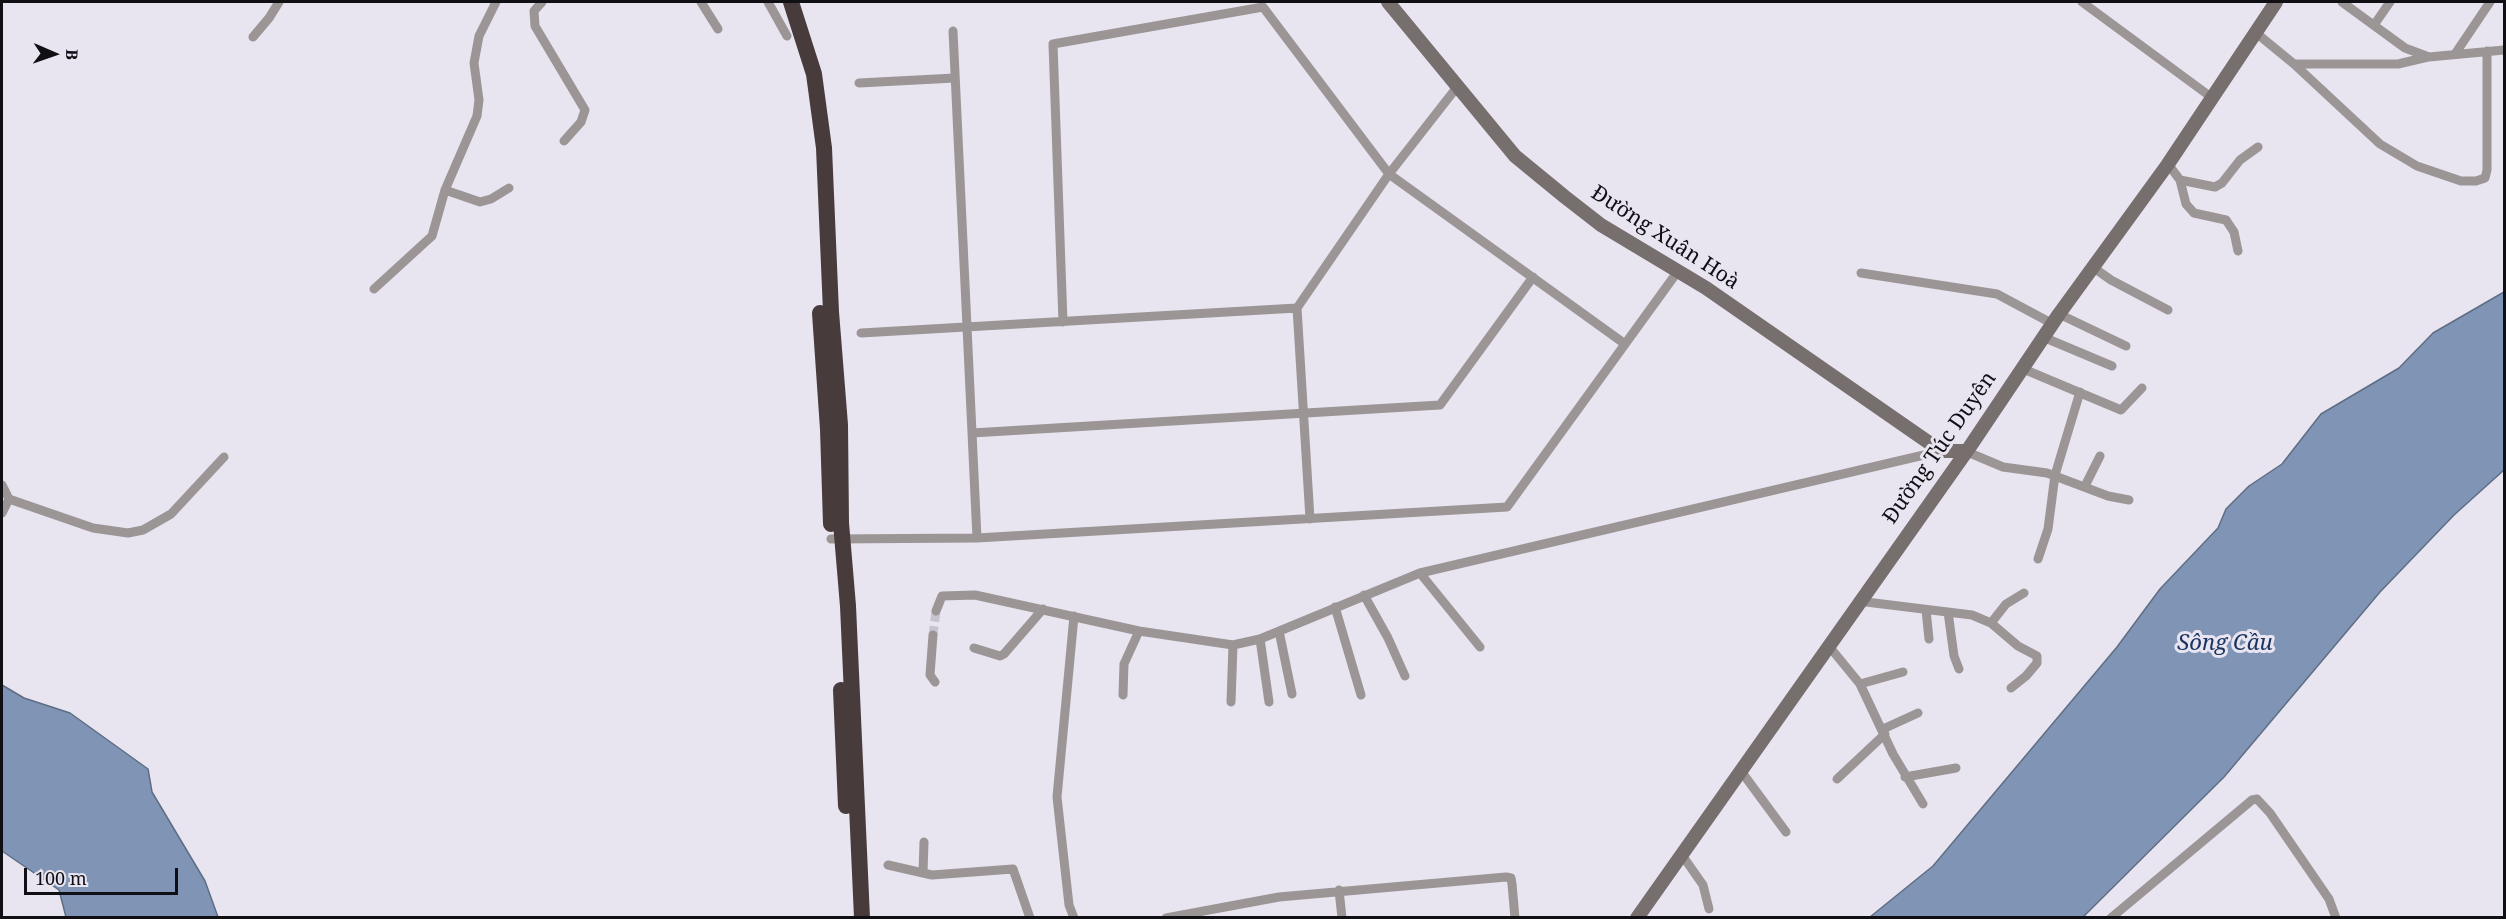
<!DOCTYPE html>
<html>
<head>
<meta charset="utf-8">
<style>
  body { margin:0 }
  #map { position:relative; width:2506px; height:919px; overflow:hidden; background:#e8e4f0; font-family:"Noto Serif",serif }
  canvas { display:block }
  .frame { position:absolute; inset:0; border:3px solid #100f13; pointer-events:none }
  .north { position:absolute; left:24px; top:24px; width:60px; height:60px; -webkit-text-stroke:4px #e8e4f0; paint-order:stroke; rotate:92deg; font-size:16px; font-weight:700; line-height:24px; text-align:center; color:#100f13 }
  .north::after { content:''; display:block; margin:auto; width:21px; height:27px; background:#100f13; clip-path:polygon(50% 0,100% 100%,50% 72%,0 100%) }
  .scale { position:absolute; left:24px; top:868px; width:154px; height:27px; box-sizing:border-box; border:3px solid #100f13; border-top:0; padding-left:8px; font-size:18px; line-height:21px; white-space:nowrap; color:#100f13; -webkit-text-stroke:4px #e8e4f0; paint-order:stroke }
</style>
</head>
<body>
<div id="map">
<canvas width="2506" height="919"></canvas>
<div class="frame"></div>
<div class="north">B</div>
<div class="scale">100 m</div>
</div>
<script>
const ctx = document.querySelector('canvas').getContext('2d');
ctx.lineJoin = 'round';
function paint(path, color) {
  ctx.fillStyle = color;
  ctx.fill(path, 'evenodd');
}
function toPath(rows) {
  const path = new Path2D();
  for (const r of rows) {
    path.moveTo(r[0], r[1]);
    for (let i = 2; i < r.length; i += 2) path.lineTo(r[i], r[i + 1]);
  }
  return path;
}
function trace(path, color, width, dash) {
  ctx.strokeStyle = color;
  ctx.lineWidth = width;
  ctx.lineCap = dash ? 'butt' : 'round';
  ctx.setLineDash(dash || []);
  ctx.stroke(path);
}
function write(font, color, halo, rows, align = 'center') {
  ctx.font = font + ' "Noto Serif",serif';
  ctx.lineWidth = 6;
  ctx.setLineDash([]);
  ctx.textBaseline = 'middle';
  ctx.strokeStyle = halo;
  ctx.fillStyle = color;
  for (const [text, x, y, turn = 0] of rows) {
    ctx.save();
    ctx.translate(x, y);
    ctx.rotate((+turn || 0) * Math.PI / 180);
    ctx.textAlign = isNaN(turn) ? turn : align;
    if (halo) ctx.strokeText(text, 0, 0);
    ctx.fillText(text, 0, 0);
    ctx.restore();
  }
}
const water = toPath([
  [2504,292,2504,470,2454,515,2380,592,2224,777,2083,917,1870,917,1933,866,2117,647,2160,589,2218,528,2226,509,2249,486,2282,464,2321,414,2399,368,2433,333,2504,292],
  [2,685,24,698,70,713,148,769,152,792,205,881,218,917,66,917,59,890,2,851,2,685]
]);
paint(water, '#8095b5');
trace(water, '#5e6d84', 1.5);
trace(toPath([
  [933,635,936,611]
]), '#c8c4cf', 9, [9, 4.5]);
trace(toPath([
  [542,2,534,11,535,26,585,110,581,122,564,141],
  [701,2,718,29],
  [768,2,787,36],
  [2082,2,2211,97],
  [2342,2,2405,48,2429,57,2504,50],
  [2374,25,2390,2],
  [953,31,977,538],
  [2255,32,2294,64,2380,144,2417,166,2461,181,2476,181,2485,178,2487,170,2487,51],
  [253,37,269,18,279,2],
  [2455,54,2490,2],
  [2294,64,2398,64,2428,57],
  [859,83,955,78],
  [2168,164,2180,180,2186,204,2194,213,2226,220,2234,232,2238,251],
  [2180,180,2215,187,2222,183,2240,160,2258,147],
  [445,190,480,202,491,199,509,188],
  [2094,268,2111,280,2168,310],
  [1861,273,1997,294,2053,324],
  [374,289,432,236,445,190,477,116,479,100,474,63,479,36,496,2],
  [1297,308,1310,519],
  [2059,314,2126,346],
  [1063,322,1053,44,1263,7,1389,174,1625,344],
  [861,333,1297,308,1389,174,1457,87],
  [2043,337,2112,366],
  [2021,368,2121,410,2142,388],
  [972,433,1440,405,1533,277],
  [1965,451,2003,467,2047,473,2108,496,2129,500],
  [2,485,9,499,2,513],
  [2085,486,2100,456],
  [9,499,93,528,128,533,143,530,171,514,224,457],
  [831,539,977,538,1507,507,1678,271],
  [2038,559,2048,529,2055,475,2080,392],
  [1420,573,1480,647],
  [1364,595,1388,638,1405,676],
  [1858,601,1972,615,1991,623,2018,646,2037,656,2037,663,2026,676,2011,688],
  [1335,607,1361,695],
  [1926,610,1929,639],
  [936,611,942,596,975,595,1139,631,1233,645,1260,639,1420,573,1941,451],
  [1948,612,1954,656,1959,669],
  [1074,616,1057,797,1069,905,1074,918],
  [1991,623,2006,604,2024,593],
  [1279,631,1292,694],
  [933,635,930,675,935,682],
  [1260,639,1269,702],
  [1828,645,1860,684,1893,754,1923,804],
  [974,648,1000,656,1004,654,1043,609],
  [1860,684,1903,672],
  [1123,695,1124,664,1139,631],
  [1231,702,1233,645],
  [1883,729,1918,713],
  [1741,771,1786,832],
  [1905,777,1956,768],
  [1837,779,1885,734],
  [1682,855,1703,885,1709,909],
  [888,865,932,875,1013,869,1030,918],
  [923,873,924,842],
  [1339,890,1342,918],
  [1166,918,1279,897,1506,877,1511,878,1512,884,1515,918],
  [2111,918,2252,800,2257,799,2270,813,2329,899,2336,918]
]), '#9b9595', 9);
trace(toPath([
  [1388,2,1515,156,1565,197,1601,225,1706,288,1941,451,1965,451],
  [1637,918,1969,448,2059,314,2168,164,2276,2]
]), '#776e6e', 14);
trace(toPath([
  [791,2,814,74,824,148,831,312,840,425,841,523,848,606,862,918],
  [820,313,828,429,831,524],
  [841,690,846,806]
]), '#473b3c', 16);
write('21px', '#100f13', '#e8e4f0', [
  ["Đường Xuân Hoà",1665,238,33],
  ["Đường Túc Duyên",1940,448,-55]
]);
write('italic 22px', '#1a3561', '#e8e4f0', [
  ["Sông Cầu",2225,644]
]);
</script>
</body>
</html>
